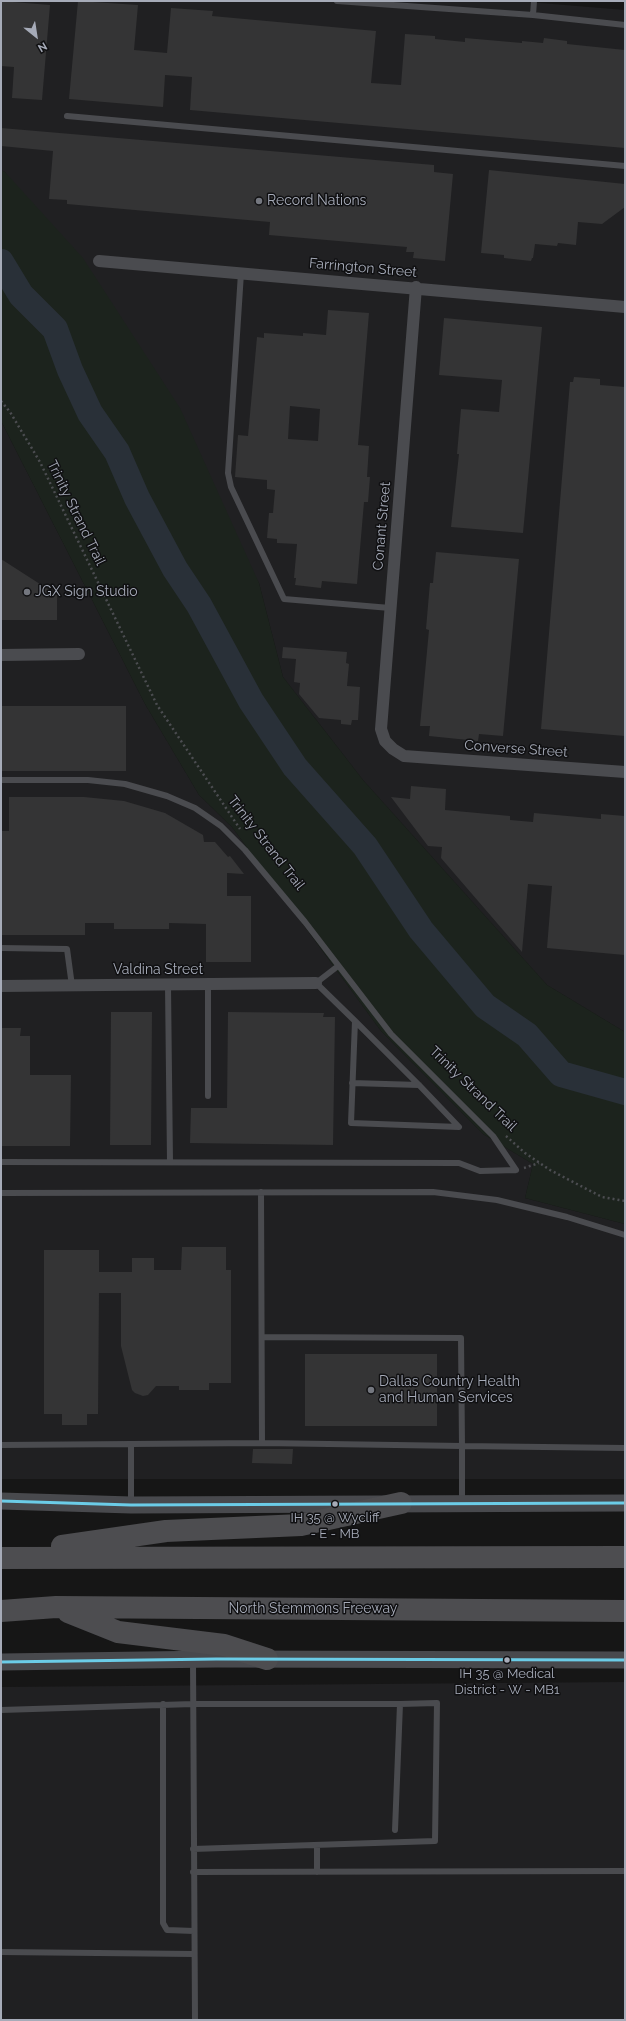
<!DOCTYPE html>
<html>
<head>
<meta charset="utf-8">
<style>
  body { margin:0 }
  #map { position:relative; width:626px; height:2021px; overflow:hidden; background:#161616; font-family:Raleway,sans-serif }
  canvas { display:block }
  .frame { position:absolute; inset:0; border:2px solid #a6abb8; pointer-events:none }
  .north { position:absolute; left:16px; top:16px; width:40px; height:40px; -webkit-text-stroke:3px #101012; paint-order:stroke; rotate:150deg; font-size:11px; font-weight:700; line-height:16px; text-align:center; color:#a6abb8 }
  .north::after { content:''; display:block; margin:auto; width:14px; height:18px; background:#a6abb8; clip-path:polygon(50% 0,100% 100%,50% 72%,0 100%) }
</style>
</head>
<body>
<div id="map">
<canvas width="626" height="2021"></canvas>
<div class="frame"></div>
<div class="north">N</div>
</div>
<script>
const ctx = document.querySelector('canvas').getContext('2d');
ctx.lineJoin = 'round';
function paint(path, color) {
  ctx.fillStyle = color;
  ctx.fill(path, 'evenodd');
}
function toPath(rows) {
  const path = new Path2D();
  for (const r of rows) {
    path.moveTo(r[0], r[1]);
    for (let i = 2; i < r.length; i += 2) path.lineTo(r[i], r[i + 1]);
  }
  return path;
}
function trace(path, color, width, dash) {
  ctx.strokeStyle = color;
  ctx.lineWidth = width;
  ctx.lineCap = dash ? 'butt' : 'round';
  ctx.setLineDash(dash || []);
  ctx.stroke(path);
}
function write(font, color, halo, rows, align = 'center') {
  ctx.font = font + ' Raleway,sans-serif';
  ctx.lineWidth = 3;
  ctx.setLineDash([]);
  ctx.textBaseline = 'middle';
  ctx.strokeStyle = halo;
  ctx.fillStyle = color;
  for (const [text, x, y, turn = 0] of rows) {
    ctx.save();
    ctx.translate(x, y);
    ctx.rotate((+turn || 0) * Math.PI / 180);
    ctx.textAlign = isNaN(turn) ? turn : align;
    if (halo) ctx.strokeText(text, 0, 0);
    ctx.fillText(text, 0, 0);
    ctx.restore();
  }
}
paint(toPath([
  [1,1,517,1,625,10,625,1032,547,985,363,780,283,677,259,583,5,172,1,170],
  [1,421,145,704,199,795,232,827,381,1031,483,1134,533,1164,525,1198,625,1224,625,1479,1,1479],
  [625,1682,625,2020,1,2020,1,1687]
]), '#202022');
paint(toPath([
  [1,170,5,172,83,258,180,408,259,583,283,677,363,780,547,985,625,1032,625,1224,525,1198,533,1164,483,1134,381,1031,232,827,199,795,145,704,1,421]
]), '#1c231d');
trace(toPath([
  [1,262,21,295,55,329,70,370,90,413,117,452,137,498,175,569,199,605,251,701,295,767,365,846,421,930,485,1006,527,1035,561,1074,625,1092]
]), '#293038', 26);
paint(toPath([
  [1,1,50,5,42,100,12,98,14,67,1,66],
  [78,1,138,5,134,50,167,53,171,8,213,11,212,16,376,31,371,83,401,85,405,34,435,36,435,39,465,42,465,38,522,43,522,41,543,43,544,38,567,41,567,44,625,50,625,148,190,110,192,77,165,75,163,107,69,99],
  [1,128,434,165,434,172,453,174,445,261,413,258,414,252,406,252,407,247,269,235,270,222,67,204,67,200,49,199,53,151,1,146],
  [489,170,625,184,625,207,602,224,578,222,576,245,558,243,557,246,535,244,533,258,532,258,531,261,504,258,504,255,481,253],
  [328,310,369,313,358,445,369,446,367,477,370,477,368,502,364,502,357,584,322,581,321,588,295,585,296,578,294,578,297,544,277,543,277,539,267,538,269,513,273,513,275,490,267,489,267,480,235,477,238,435,248,436,257,337,264,338,264,333,303,336,303,333,326,335],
  [290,406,320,409,318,441,288,439],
  [444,318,542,327,523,533,451,527,459,454,457,454,461,409,499,412,502,380,439,375],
  [574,377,600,379,600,385,625,387,625,736,541,729,570,382,573,382],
  [436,552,519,559,503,736,479,734,478,741,429,736,430,726,420,726,429,630,426,629,429,594,430,583,433,583],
  [1,559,57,595,57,620,1,620],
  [283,647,347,652,346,663,349,664,347,686,360,687,358,720,352,720,351,725,341,724,341,720,319,718,299,694,300,683,294,682,296,659,282,658],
  [1,706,126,706,126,771,1,771],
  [411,786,446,789,445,810,510,816,510,820,533,822,534,813,601,819,601,814,625,816,625,955,547,948,552,886,528,884,522,952,441,858,442,847,428,846,391,797,410,799],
  [9,797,84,797,124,801,165,813,203,835,204,842,215,842,228,857,230,856,244,874,227,873,227,896,251,896,251,962,206,962,206,924,169,923,169,929,114,929,114,923,85,923,85,935,1,935,1,831,9,831],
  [111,1012,152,1012,151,1145,110,1145],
  [228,1012,324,1013,323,1017,335,1017,333,1145,190,1143,191,1108,227,1108],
  [1,1028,21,1028,20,1036,30,1036,30,1075,71,1075,70,1146,1,1146],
  [182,1247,226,1247,226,1270,231,1270,231,1383,209,1383,209,1390,179,1390,179,1386,156,1386,148,1395,143,1396,135,1393,132,1390,121,1346,121,1293,99,1293,98,1414,87,1414,87,1425,62,1425,62,1414,44,1414,44,1250,99,1250,99,1272,132,1272,132,1258,154,1258,154,1270,181,1270],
  [305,1354,437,1354,437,1426,305,1426],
  [253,1449,293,1449,292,1464,252,1463]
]), '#343435');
trace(toPath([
  [1,401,10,412,40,462,157,705,240,829],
  [506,1136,525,1153,550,1170,602,1197,625,1201],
  [524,1168,539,1163]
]), '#4c4d51', 2.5, [2, 3]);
trace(toPath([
  [337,1,533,15,625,25],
  [533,15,534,1],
  [67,116,625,166],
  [241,273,228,473,231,487,284,599,390,608],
  [1,780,88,780,125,784,167,796,195,808,221,826,245,850,305,922,391,1034,493,1136,516,1170],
  [1,948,67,949,72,986],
  [338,966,316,983,355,1021,419,1085,459,1127,351,1123,355,1021],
  [168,986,170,1162],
  [352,1083,419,1085],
  [208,1096,208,985],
  [1,1162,459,1163,480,1171,516,1170],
  [261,1192,262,1443],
  [1,1193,433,1192,497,1200,567,1217,625,1235],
  [262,1337,461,1338,462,1446,625,1448],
  [131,1444,131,1505],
  [1,1445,262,1443,462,1446,462,1502],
  [193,1660,195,2020],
  [163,1704,163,1923,167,1930,194,1931],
  [1,1710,193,1704,400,1704,395,1830],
  [193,1849,435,1841,437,1703,400,1704],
  [193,1872,625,1871],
  [317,1872,317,1845],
  [1,1952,194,1954]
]), '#4a4b4f', 6);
trace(toPath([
  [99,261,625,307],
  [416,287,381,729,385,741,393,749,404,756,625,772],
  [1,655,79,654],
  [1,986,316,983]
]), '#4a4b4f', 12);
trace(toPath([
  [1,1501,131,1505,625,1503],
  [1,1662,216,1659,625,1660]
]), '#48494d', 17);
trace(toPath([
  [62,1546,166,1531,301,1525,401,1503],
  [1,1558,625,1557],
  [1,1611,56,1607,625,1611],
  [68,1612,118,1632,224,1645,267,1659]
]), '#4d4d50', 22);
trace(toPath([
  [1,1501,131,1505,625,1503],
  [1,1662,216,1659,625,1660]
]), '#6bcce7', 3);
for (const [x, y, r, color] of [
  [259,201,4,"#74777f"],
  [27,592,4,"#74777f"],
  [371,1390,4,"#74777f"],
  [335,1504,3.5,"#a6abb8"],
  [507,1660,3.5,"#a6abb8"]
]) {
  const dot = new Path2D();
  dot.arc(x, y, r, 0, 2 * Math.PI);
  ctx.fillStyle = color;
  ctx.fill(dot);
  trace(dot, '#101012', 1.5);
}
write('13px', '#a6abb8', '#101012', [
  ["IH 35 @ Wycliff",335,1518],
  ["- E - MB",335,1534],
  ["IH 35 @ Medical",507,1674],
  ["District - W - MB1",507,1690]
]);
write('14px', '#a6abb8', '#101012', [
  ["Record Nations",267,201],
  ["JGX Sign Studio",35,592],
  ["Dallas Country Health",379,1382],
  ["and Human Services",379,1398]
], 'left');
write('14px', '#a6abb8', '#101012', [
  ["Farrington Street",363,268,5],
  ["Trinity Strand Trail",76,513,64],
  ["Conant Street",382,526,-85],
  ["Converse Street",516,749,4],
  ["Trinity Strand Trail",266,843,52],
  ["Valdina Street",158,970],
  ["Trinity Strand Trail",473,1089,44],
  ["North Stemmons Freeway",313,1609]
]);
</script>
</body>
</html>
